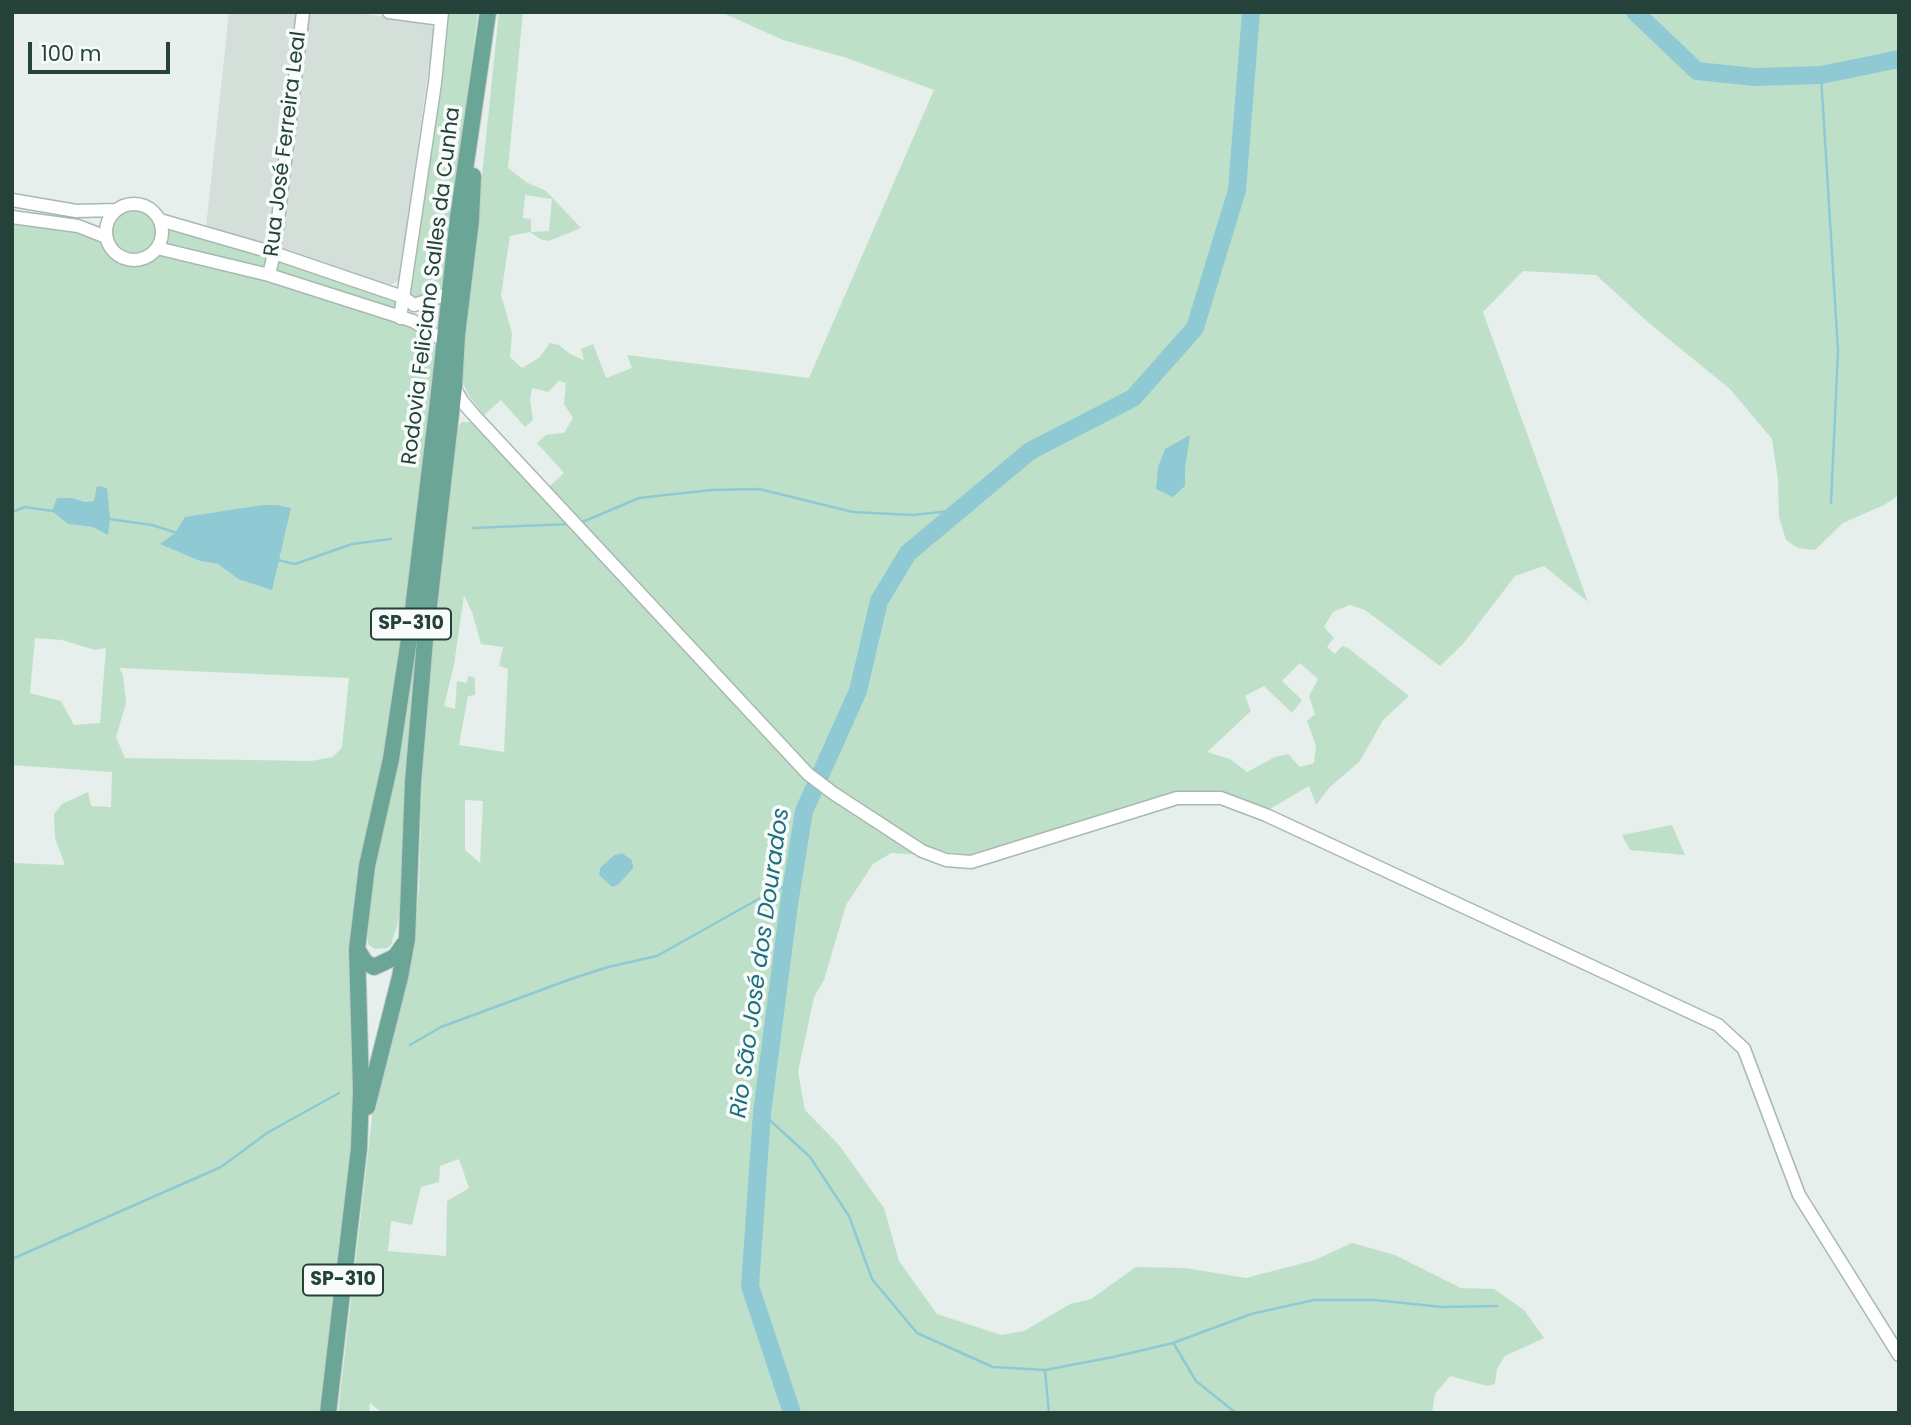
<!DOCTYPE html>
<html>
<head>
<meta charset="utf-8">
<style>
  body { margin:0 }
  #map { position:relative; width:1911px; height:1425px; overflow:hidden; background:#e6efeb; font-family:Poppins,sans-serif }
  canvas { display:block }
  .frame { position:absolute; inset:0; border:14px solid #24423a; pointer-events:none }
  .scale { position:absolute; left:28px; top:42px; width:142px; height:32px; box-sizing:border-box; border:4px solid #24423a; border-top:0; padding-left:9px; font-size:21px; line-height:24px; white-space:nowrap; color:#24423a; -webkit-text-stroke:5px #f7fbf9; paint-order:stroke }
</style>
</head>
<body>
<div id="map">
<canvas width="1911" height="1425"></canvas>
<div class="frame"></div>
<div class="scale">100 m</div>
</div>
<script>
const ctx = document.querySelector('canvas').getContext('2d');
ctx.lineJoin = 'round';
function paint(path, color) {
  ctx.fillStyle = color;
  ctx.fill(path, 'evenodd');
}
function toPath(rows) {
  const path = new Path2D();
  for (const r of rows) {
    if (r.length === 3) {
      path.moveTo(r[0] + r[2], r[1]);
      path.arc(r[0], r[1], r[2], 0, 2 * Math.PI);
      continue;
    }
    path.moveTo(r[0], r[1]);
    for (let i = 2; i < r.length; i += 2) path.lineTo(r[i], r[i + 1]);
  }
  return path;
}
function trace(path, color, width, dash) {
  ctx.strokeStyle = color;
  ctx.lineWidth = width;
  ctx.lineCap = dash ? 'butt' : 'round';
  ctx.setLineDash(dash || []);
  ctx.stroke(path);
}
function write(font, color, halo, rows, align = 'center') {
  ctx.font = font + ' Poppins,sans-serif';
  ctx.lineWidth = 7;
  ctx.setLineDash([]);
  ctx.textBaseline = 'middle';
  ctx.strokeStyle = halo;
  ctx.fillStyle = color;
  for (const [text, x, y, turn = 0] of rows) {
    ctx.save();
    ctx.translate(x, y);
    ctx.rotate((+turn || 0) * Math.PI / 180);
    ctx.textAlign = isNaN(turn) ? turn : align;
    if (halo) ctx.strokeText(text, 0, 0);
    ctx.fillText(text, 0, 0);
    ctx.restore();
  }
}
paint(toPath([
  [229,12,297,12,270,239,264,242,206,228],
  [309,12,348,12,430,22,434,29,399,280,391,285,286,255,282,246]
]), '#d4dfda');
paint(toPath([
  [449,12,478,12,442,291,413,301,407,295,442,83],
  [499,12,523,12,508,168,526,182,546,191,581,228,549,241,540,239,530,232,510,236,501,295,512,333,510,357,522,368,539,358,550,343,559,345,570,354,584,360,581,349,593,344,606,378,632,368,627,355,809,378,934,90,847,58,783,40,721,12,1899,12,1899,495,1884,505,1843,523,1815,550,1798,548,1786,540,1779,517,1778,480,1772,439,1730,389,1649,323,1596,275,1523,271,1483,312,1588,602,1544,566,1515,576,1463,644,1440,666,1365,610,1350,605,1333,612,1324,627,1334,638,1327,647,1335,654,1342,646,1348,648,1409,696,1383,720,1360,761,1330,787,1316,805,1309,786,1268,810,1224,792,1177,791,970,855,947,852,924,846,819,776,808,766,607,554,549,487,564,473,537,443,546,435,564,433,573,418,564,404,566,383,559,381,548,392,532,388,530,400,533,420,525,427,501,400,484,415,469,396,461,379],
  [525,195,552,199,549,231,531,232,531,219,523,218],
  [1189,436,1185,469,1185,486,1158,467],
  [1300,663,1318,679,1309,696,1315,714,1307,721,1316,746,1314,763,1300,767,1288,754,1275,757,1247,772,1230,759,1207,752,1251,711,1245,696,1264,686,1292,713,1302,700,1282,681],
  [134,232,26],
  [12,220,79,229,104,239,114,255,125,261,143,261,158,251,268,280,398,322,424,334,434,344,436,351,405,629,385,757,359,864,352,949,355,1037,352,1149,322,1413,12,1413,12,863,65,865,55,838,54,814,62,804,88,792,91,806,111,807,112,772,12,765],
  [72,498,85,502,94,501,93,527,68,524],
  [262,505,238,579,218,564,200,561,161,544,175,533,227,511],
  [35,638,62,640,95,650,106,648,100,723,74,725,61,701,30,693],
  [119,668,349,678,342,747,333,757,311,761,125,758,116,737,126,703,123,675],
  [164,225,271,254,267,270,164,246],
  [275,257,398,298,398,312,273,275],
  [443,394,405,886,397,926,391,945,387,948,375,949,368,944,366,917],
  [462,422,471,422,805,777,921,855,891,853,873,864,846,905,824,980,814,997,798,1072,805,1110,839,1145,884,1208,899,1261,937,1314,1001,1335,1024,1331,1070,1304,1091,1299,1136,1267,1186,1268,1246,1278,1315,1260,1352,1243,1395,1255,1461,1288,1494,1289,1524,1310,1544,1338,1505,1356,1497,1369,1495,1384,1487,1386,1450,1376,1435,1394,1432,1413,382,1413,370,1403,369,1413,338,1413,373,1109,415,935,419,887,422,781,431,638,456,430],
  [464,595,472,612,481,644,503,647,499,666,508,669,504,752,459,745,468,696,475,695,475,678,468,676,467,683,457,681,455,709,444,706,454,665],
  [465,800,483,801,480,863,465,850],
  [622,853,632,860,618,885,612,887,599,875,600,868,614,855],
  [459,1159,469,1188,447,1201,446,1256,388,1251,391,1221,412,1225,421,1187,439,1182,440,1166],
  [1672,825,1685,855,1630,850,1622,835]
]), '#bfe0c8');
paint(toPath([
  [1190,435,1185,469,1185,486,1173,497,1156,489,1158,467,1165,449],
  [97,486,107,488,110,519,108,535,93,527,68,524,52,511,57,498,72,498,85,502,94,501],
  [262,505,277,505,291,508,272,590,238,579,218,564,200,561,160,544,175,533,185,517],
  [622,853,632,860,633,868,618,885,612,887,599,875,600,868,614,855]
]), '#8ec9d4');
trace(toPath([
  [1821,75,1838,351,1831,503],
  [12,512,25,507,53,511],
  [109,519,152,525,177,533],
  [580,523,639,498,711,490,759,489,853,512,913,515,960,510],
  [473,528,569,524],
  [278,560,295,564,352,544,391,539],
  [410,1045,441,1027,571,979,608,967,657,956,771,892,792,883],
  [762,1113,810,1157,849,1216,872,1279,917,1333,993,1367,1045,1370,1113,1357,1173,1343,1251,1314,1314,1300,1375,1300,1442,1307,1497,1306],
  [12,1259,221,1167,267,1133,339,1093],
  [1174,1344,1196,1381,1236,1413],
  [1045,1371,1049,1413]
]), '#8ec9d4', 2.5);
trace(toPath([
  [1635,12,1697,71,1755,77,1821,75,1899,59],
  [792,1413,750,1286,762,1113,789,904,804,811,858,691,879,601,908,553,1030,451,1133,398,1195,328,1237,190,1251,12]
]), '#8ec9d4', 18);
const minor = toPath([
  [389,12,441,19],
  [12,200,76,211,116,210],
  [134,232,28],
  [12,217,78,226,106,237],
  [160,220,274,253,403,297,414,305,448,294],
  [157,248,269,275,413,321,444,341],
  [269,275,274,253,303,12],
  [400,318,435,83,442,12],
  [454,387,462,401,473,414,808,774,833,793,922,851,946,860,971,862,1177,798,1221,798,1266,815,1718,1025,1744,1049,1799,1195,1899,1355]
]);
const major = toPath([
  [357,949,365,962,374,967,395,957,404,944],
  [367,1107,400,977,407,939,413,782,425,640,454,387,457,335,471,220,473,176],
  [328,1413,359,1148,361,1090,357,949,367,866,391,759,411,626,439,393,458,218,488,12]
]);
trace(minor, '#a8b8b2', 15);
trace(major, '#c2cac8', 18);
trace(minor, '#fff', 12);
trace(major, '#6aa596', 16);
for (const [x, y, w] of [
  [411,624,80],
  [343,1280,80]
]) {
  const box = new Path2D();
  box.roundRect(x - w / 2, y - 15.5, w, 31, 5);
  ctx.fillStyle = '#f7fbf9';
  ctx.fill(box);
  trace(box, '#24423a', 2);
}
write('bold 19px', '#24423a', null, [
  ["SP-310",411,624],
  ["SP-310",343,1280]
]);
write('21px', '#24423a', '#f7fbf9', [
  ["Rua José Ferreira Leal",286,144,-83],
  ["Rodovia Feliciano Salles da Cunha",432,286,-83]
]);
write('italic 23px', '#1c6f80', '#f7fbf9', [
  ["Rio São José dos Dourados",761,963,-82]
]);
</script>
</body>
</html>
